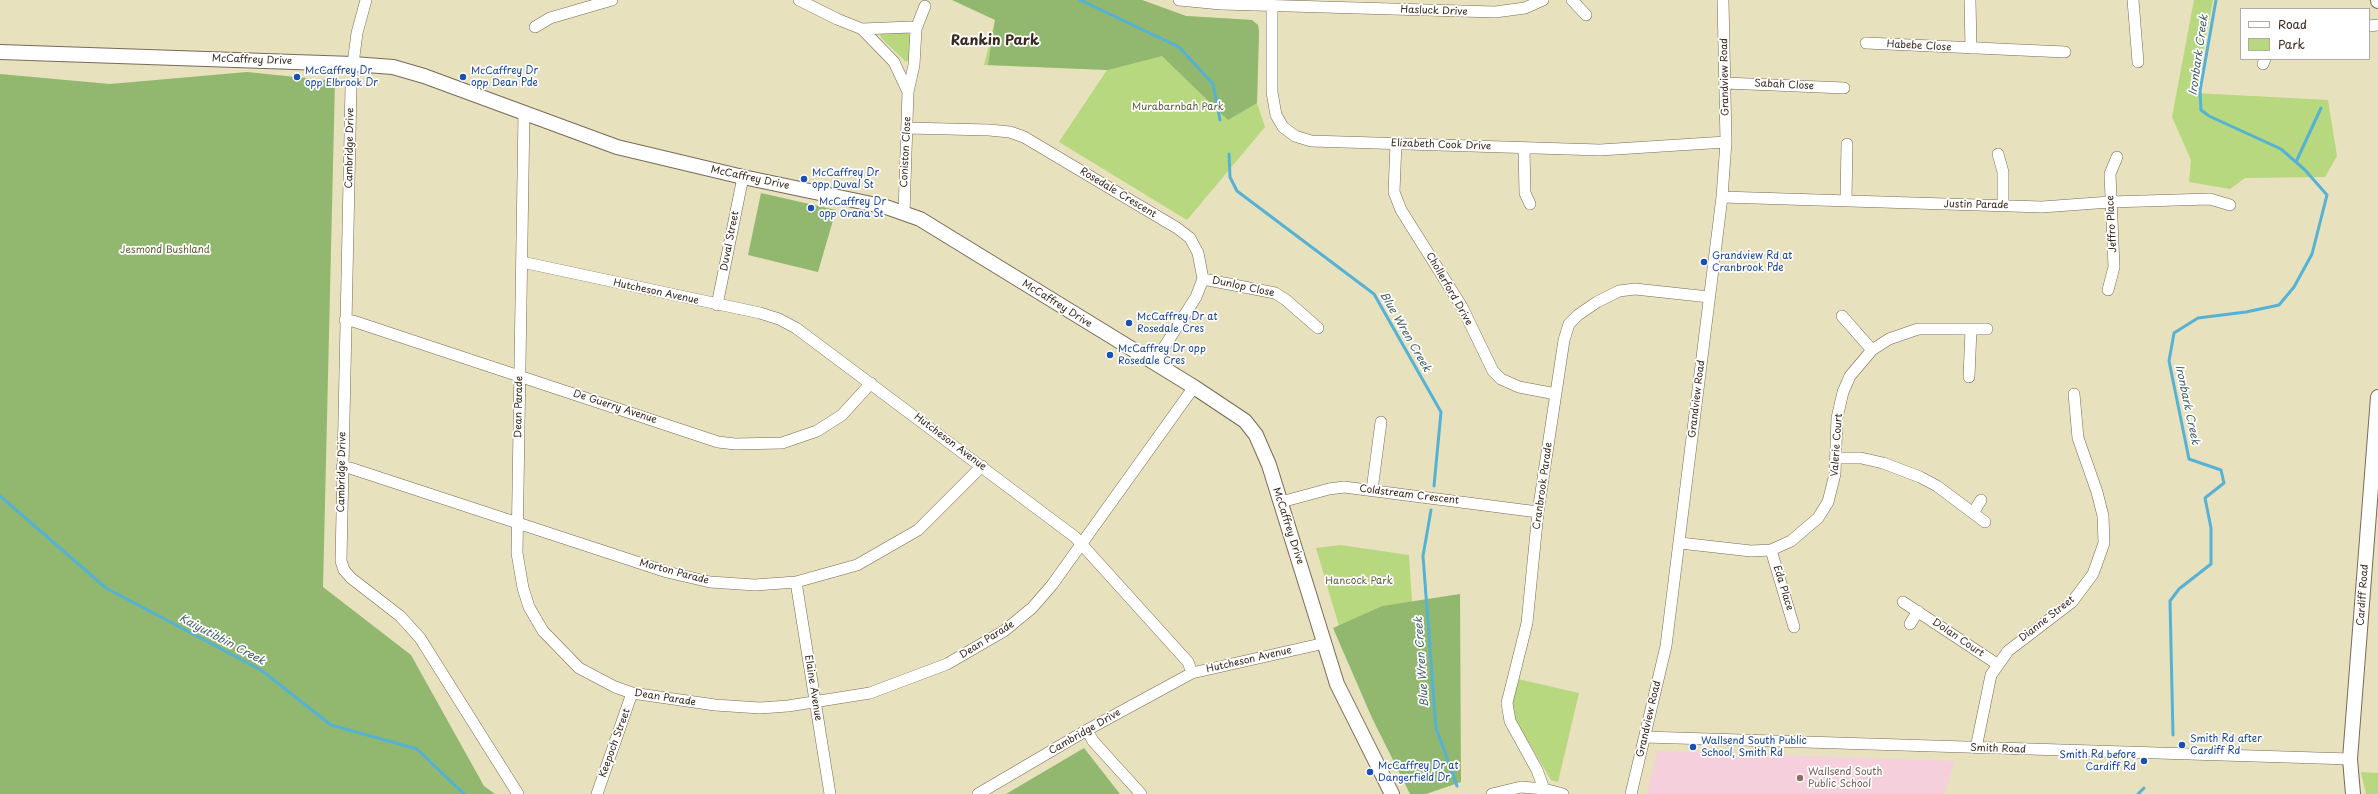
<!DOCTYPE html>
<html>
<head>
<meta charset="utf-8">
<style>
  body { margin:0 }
  #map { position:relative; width:2378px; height:794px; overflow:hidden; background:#e8e1bd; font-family:"Playpen Sans",sans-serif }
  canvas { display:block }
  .legend { position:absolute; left:2240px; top:8px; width:130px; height:52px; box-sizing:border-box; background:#fff; border:1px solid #b1aaa5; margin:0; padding:5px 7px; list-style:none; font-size:12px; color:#3b2a1e }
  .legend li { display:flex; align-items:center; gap:8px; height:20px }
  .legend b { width:20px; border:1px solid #b1aaa5 }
</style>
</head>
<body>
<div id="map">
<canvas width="2378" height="794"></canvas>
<ul class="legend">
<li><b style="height:5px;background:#fff"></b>Road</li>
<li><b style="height:11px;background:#b7d87f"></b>Park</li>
</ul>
</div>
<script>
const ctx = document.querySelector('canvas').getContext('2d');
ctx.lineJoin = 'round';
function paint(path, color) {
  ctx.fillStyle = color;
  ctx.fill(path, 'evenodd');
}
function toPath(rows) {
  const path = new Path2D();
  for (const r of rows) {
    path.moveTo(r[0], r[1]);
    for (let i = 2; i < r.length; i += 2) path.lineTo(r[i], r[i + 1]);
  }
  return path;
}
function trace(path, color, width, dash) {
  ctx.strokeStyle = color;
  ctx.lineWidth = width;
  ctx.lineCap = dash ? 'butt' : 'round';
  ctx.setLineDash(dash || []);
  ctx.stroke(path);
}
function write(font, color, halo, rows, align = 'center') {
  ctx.font = font + ' "Playpen Sans",sans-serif';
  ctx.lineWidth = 3.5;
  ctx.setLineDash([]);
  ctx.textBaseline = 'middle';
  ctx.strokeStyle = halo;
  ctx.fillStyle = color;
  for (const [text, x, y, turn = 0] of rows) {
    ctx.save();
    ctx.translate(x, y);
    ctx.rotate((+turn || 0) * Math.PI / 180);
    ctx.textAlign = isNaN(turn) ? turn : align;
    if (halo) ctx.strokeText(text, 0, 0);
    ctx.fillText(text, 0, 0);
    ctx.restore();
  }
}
paint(toPath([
  [1657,751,1955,761,1944,794,1647,794]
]), '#f5cfdb');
paint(toPath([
  [1000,0,1142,0,1186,16,1252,20,1258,25,1259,31,1257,103,1265,127,1187,220,1059,142,1107,70,984,65],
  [2194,0,2213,0,2195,93,2328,100,2337,156,2325,177,2245,178,2230,189,2189,182,2191,160,2172,117],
  [908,32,911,38,909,59,906,62,882,39,880,35,881,33],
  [1340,545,1409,555,1412,602,1382,606,1339,626,1316,548],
  [1518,679,1579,693,1558,782,1551,780,1512,714,1512,705],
  [2361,772,2378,773,2378,794,2366,794]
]), '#b7d87f');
paint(toPath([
  [952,0,1142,0,1186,16,1252,20,1258,25,1259,31,1257,103,1228,120,1162,56,1108,70,988,65,995,20],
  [247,72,335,81,323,587,411,655,484,786,495,794,0,794,0,74,110,84],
  [761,193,836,210,818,272,748,255],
  [1460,594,1461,782,1426,794,1410,794,1372,718,1333,628,1382,606],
  [1084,748,1120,794,1006,794]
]), '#91b86e');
trace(toPath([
  [1080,0,1179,47,1213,84,1220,120],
  [1229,154,1230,177,1237,191,1374,294,1441,412,1434,486],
  [2296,162,2321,108],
  [0,496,106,588,261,670,331,725,417,749,464,794],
  [1431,510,1423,556,1436,728,1457,786],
  [2173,735,2170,601,2179,589,2211,564,2211,528,2205,498,2224,483,2221,470,2189,459,2169,361,2174,333,2198,318,2246,312,2279,305,2294,287,2312,254,2327,195,2305,170,2281,149,2209,116,2201,110,2200,91,2216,0],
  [2138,794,2144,788]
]), '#56b2d4', 3);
const minor = toPath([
  [799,0,837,19,862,29,911,27,916,29,914,65,908,92,904,213],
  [1179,0,1221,4,1495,12,1525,8,1543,0],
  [1572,0,1586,15],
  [1970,0,1971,48],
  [2133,0,2138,62],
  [1272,6,1272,92,1276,115,1283,127,1295,136,1311,141,1600,150,1726,142],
  [2369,26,2378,25],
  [535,27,550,18,612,0],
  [862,29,894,62,908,92],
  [916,29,925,6],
  [1866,43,2065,52],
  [353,64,357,33,366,0],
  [2263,64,2265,59],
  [1725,83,1844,88],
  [351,87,341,561,344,570,351,578,400,616,420,638,518,794],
  [524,113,517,553,523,588,529,607,543,631,579,668,615,687,632,693,715,705,760,708,788,706,870,693,947,664,1004,631,1032,608,1052,585,1194,387],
  [908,128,989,130,1010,132,1024,137,1177,228,1190,238,1198,253,1203,279,1196,297,1154,363],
  [1396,143,1394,192,1401,210,1462,307,1493,371,1501,379,1519,387,1556,394],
  [1524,148,1525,193,1530,204],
  [1998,154,2003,172,2003,205],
  [1722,197,2042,207,2110,202,2210,199,2230,205],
  [1846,201,1847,144],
  [522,262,760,313,779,319,796,328,1075,537,1188,662,1192,673,1325,643],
  [1203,279,1275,293,1286,300,1318,328],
  [2108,290,2114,267,2110,174,2117,157],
  [717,305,743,177],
  [1842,316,1872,350],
  [345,320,353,321,718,442,735,444,782,443,817,431,842,415,871,383],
  [1969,377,1971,329],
  [1836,458,1861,458,1883,463,1920,477,1937,486,1985,522],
  [342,467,350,468,667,572,710,582,755,585,796,582,857,565,918,530,982,466],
  [1372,490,1381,422],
  [1281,502,1329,489,1344,487,1538,512],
  [1973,513,1981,500],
  [1680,543,1751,551,1771,550,1791,541,1818,518,1828,502,1835,474,1837,418,1843,392,1850,376,1872,350,1889,339,1918,329,1987,329],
  [1771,550,1794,627],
  [796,582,830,794],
  [1903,602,1997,664],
  [1910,624,1918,611],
  [1087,730,1093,741,1141,794],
  [1645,737,2350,759],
  [1976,748,1991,675,2008,651,2072,602,2093,574,2104,543,2103,516,2097,492,2078,438,2074,394],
  [1544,789,1537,770,1510,721,1507,703,1527,623,1538,512,1564,340,1569,324,1578,315,1597,302,1619,291,1635,289,1709,297],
  [597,794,632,693],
  [978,794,1087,730,1192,673],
  [1492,794,1521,787,1544,789,1563,794],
  [1631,794,1666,646,1722,197,1726,142,1723,0]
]);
const major = toPath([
  [2378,0,2378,1],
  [0,52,353,64,393,67,424,76,617,147,743,177,886,207,920,219,1194,387,1245,421,1256,435,1269,465,1337,684,1392,794],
  [2353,794,2350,759,2378,397]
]);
trace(minor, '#786a56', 12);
trace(major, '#786a56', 16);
trace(minor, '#fff', 11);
trace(major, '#fff', 14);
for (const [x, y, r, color] of [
  [297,77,4,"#1a4fb4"],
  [463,77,4,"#1a4fb4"],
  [804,179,4,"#1a4fb4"],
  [811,208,4,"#1a4fb4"],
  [1704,262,4,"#1a4fb4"],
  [1129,323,4,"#1a4fb4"],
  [1110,355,4,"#1a4fb4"],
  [2182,745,4,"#1a4fb4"],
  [1693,747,4,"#1a4fb4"],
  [2144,761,4,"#1a4fb4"],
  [1370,772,4,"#1a4fb4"],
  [1800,778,4,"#8d6e63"]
]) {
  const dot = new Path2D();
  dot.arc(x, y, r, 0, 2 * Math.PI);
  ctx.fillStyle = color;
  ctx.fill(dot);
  trace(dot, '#fff', 1.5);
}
write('10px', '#3b2a1e', '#fff', [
  ["Hasluck Drive",1434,11,2],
  ["Habebe Close",1919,46,3],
  ["McCaffrey Drive",252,60,2],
  ["Grandview Road",1725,77,-91],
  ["Sabah Close",1784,85,3],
  ["Elizabeth Cook Drive",1441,145,2],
  ["Cambridge Drive",350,148,-89],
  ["Coniston Close",906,152,-87],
  ["McCaffrey Drive",750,178,12],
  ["Rosedale Crescent",1118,193,31],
  ["Justin Parade",1976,205,1],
  ["Jeffro Place",2112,224,-93],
  ["Duval Street",730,241,-79],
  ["Dunlop Close",1243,287,12],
  ["Chollerford Drive",1449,289,60],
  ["Hutcheson Avenue",656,292,12],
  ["McCaffrey Drive",1057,304,32],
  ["Grandview Road",1697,399,-83],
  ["Dean Parade",519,407,-89],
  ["De Guerry Avenue",615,407,18],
  ["Hutcheson Avenue",950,442,37],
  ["Valerie Court",1837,445,-86],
  ["Cambridge Drive",342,472,-89],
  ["Cranbrook Parade",1543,486,-82],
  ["Coldstream Crescent",1409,495,7],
  ["McCaffrey Drive",1288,526,72],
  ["Morton Parade",674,572,15],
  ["Eda Place",1783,588,73],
  ["Cardiff Road",2363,595,-86],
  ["Dianne Street",2047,619,-38],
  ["Dolan Court",1958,638,34],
  ["Dean Parade",987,640,-32],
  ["Hutcheson Avenue",1249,660,-13],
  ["Elaine Avenue",813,688,81],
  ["Dean Parade",665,698,9],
  ["Grandview Road",1649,719,-77],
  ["Cambridge Drive",1085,732,-30],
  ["Keepoch Street",615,743,-70],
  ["Smith Road",1998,749,2]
]);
write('10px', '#164399', '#fff', [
  ["McCaffrey Dr",305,71],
  ["opp Elbrook Dr",305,83],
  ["McCaffrey Dr",471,71],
  ["opp Dean Pde",471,83],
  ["McCaffrey Dr",812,173],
  ["opp Duval St",812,185],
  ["McCaffrey Dr",819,202],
  ["opp Orana St",819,214],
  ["Grandview Rd at",1712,256],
  ["Cranbrook Pde",1712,268],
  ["McCaffrey Dr at",1137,317],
  ["Rosedale Cres",1137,329],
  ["McCaffrey Dr opp",1118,349],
  ["Rosedale Cres",1118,361],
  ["Smith Rd after",2190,739],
  ["Cardiff Rd",2190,751],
  ["Wallsend South Public",1701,741],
  ["School, Smith Rd",1701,753],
  ["Smith Rd before",2136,755,"right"],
  ["Cardiff Rd",2136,767,"right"],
  ["McCaffrey Dr at",1378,766],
  ["Dangerfield Dr",1378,778]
], 'left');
write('10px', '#605e3b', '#fff', [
  ["Murabarnbah Park",1178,107],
  ["Jesmond Bushland",165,250],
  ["Hancock Park",1359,581]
]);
write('10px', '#785e54', '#fff', [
  ["Wallsend South",1808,772],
  ["Public School",1808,784]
], 'left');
write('italic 11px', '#466067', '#fff', [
  ["Ironbark Creek",2199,55,-82],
  ["Blue Wren Creek",1405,332,60],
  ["Ironbark Creek",2187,405,78],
  ["Kaiyutibbin Creek",222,640,28],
  ["Blue Wren Creek",1422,662,-94]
]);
write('bold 14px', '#3b2a1e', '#fff', [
  ["Rankin Park",995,41]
]);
</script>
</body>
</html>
